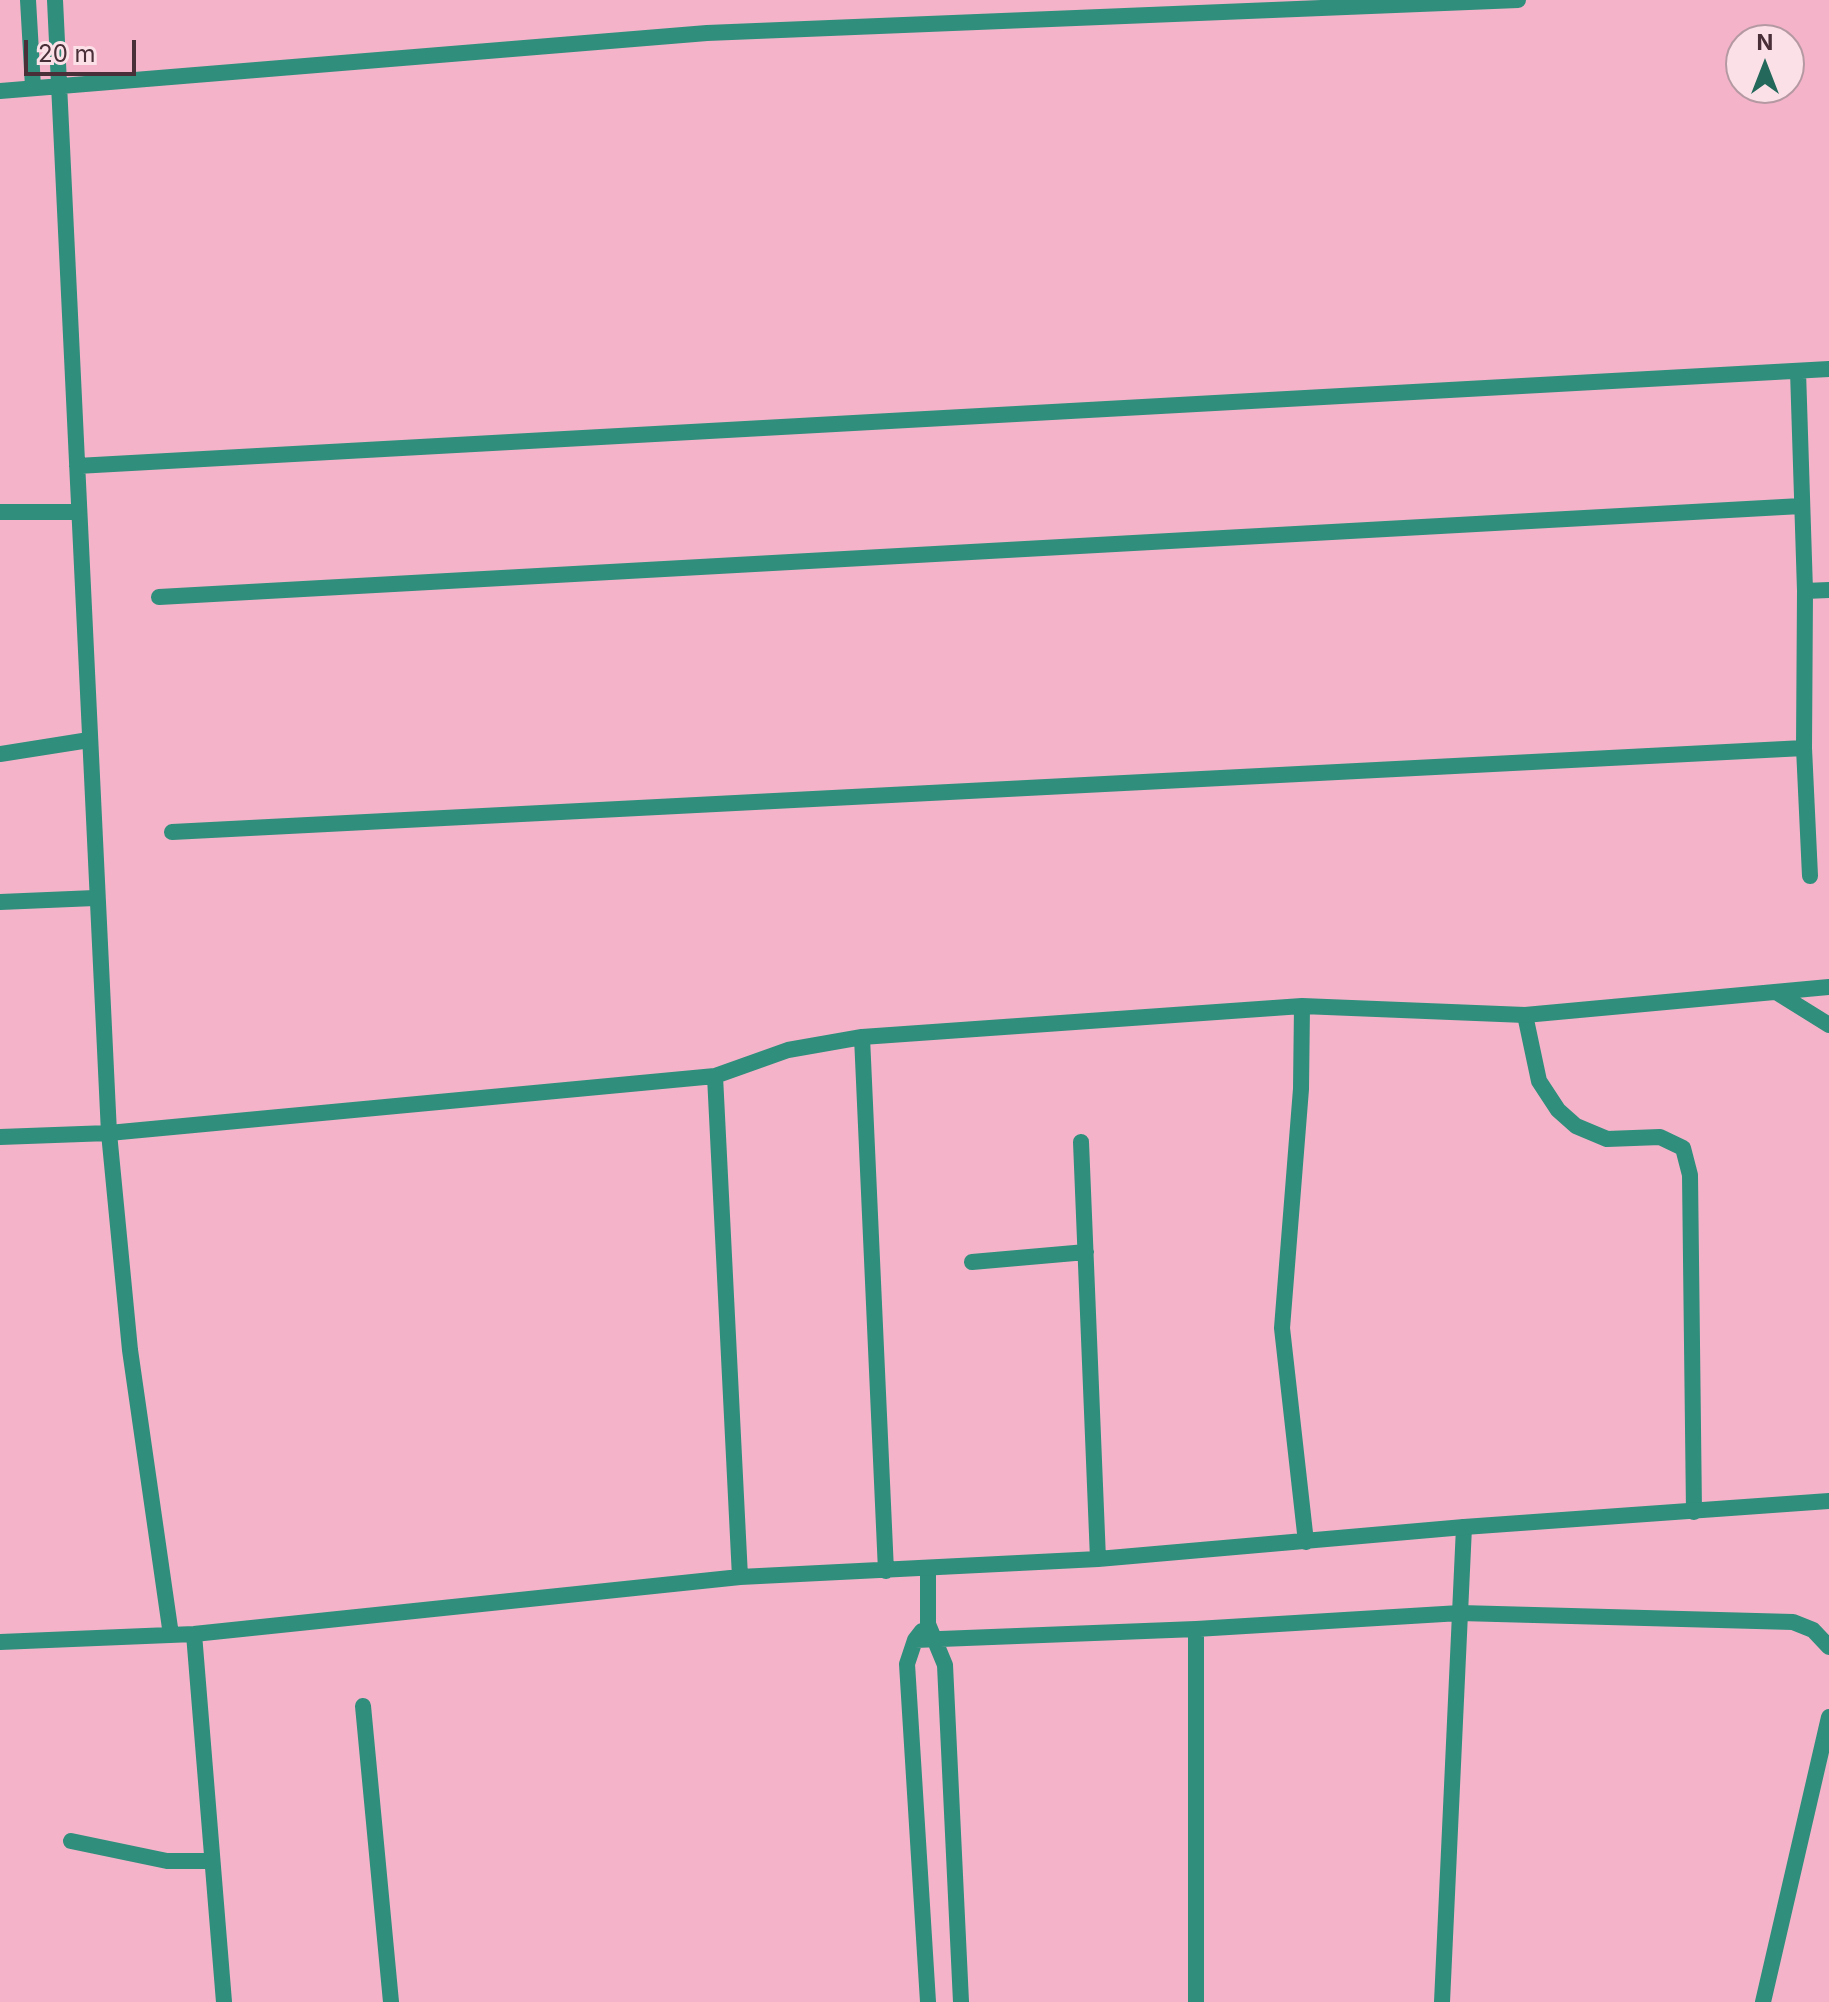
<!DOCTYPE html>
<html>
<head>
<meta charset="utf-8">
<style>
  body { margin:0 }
  #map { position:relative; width:1829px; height:2002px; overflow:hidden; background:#f4b3c8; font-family:Inter,sans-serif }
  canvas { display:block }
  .north { position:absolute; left:1725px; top:24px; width:80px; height:80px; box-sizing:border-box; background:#fce0e8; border:2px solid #b499a2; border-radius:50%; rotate:0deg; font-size:22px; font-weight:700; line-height:32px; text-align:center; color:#492f38 }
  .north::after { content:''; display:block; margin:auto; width:28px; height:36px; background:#23685b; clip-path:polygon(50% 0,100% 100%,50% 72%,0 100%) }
  .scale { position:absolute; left:24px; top:40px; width:112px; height:36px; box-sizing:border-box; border:4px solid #492f38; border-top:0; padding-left:10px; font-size:24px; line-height:28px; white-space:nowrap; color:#492f38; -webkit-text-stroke:6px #fce0e8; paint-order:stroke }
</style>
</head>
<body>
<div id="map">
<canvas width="1829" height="2002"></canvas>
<div class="north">N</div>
<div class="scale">20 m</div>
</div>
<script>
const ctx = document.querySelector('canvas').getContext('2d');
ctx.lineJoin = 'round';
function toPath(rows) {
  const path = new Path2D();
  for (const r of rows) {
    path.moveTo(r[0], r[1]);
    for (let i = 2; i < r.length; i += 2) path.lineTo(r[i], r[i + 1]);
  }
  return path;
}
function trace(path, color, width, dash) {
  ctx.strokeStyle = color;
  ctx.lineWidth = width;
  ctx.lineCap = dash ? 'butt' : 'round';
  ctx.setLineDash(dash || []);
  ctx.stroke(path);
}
trace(toPath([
  [1525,1015,1539,1081,1558,1110,1576,1126,1607,1139,1660,1137,1683,1148,1690,1175,1694,1512],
  [928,1569,928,1624,945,1665,961,2002],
  [1196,1629,1196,2002],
  [922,1631,915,1640,907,1664,928,2002],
  [915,1640,1196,1629,1460,1613,1793,1622,1813,1630,1829,1647],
  [363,1706,391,2002],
  [1442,2002,1464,1527],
  [1763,2002,1829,1717]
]), '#2f8e7c', 16);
trace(toPath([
  [28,0,33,87],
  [55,0,109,1133,130,1350,171,1635],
  [0,91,707,33,1518,0],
  [1798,371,1805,591,1804,748,1810,876],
  [77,466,1829,369],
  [0,512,79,512],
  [1805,591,1829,590],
  [159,597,1801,506],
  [0,754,89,740],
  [172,832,1804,748],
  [0,902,95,898],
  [1776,992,1829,1025],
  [862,1037,886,1571],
  [715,1076,740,1577],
  [0,1137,109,1133,715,1076,788,1050,862,1037,1302,1006],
  [1081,1142,1098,1559],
  [972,1262,1086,1252],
  [1306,1542,1282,1328,1301,1089,1302,1006,1525,1015,1829,987],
  [194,1634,224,2002],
  [0,1642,194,1634,740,1577,1098,1559,1464,1527,1829,1501],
  [71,1841,167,1861,212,1861]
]), '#2f8e7c', 16);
</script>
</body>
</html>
